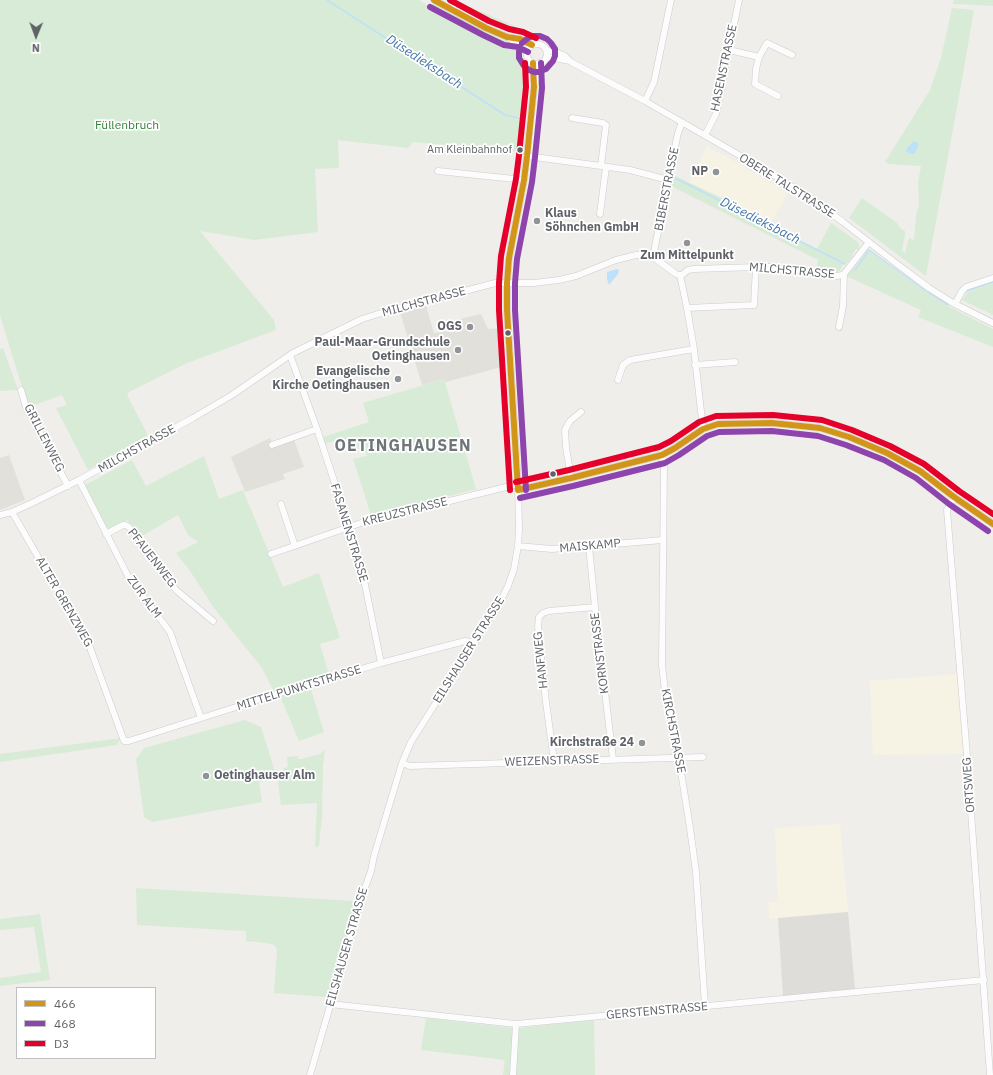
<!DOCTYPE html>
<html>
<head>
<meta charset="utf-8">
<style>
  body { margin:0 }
  #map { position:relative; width:993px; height:1075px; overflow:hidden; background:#efeeea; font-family:"IBM Plex Sans",sans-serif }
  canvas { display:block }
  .legend { position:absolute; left:16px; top:987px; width:140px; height:72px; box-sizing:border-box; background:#fff; border:1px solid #bfc1c3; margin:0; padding:5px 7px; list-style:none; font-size:12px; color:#5f6368 }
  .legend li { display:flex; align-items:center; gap:8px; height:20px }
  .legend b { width:20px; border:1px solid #bfc1c3 }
  .north { position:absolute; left:16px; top:16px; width:40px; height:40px; -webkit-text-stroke:3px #fff; paint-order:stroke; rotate:181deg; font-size:11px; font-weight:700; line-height:16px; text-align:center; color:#5f6368 }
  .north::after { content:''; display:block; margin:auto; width:14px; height:18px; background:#5f6368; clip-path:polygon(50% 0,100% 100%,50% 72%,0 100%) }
</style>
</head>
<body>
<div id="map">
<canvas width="993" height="1075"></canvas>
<ul class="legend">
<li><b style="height:5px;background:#d1951a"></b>466</li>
<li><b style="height:5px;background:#8e44ad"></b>468</li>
<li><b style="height:5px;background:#e4002b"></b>D3</li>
</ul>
<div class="north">N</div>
</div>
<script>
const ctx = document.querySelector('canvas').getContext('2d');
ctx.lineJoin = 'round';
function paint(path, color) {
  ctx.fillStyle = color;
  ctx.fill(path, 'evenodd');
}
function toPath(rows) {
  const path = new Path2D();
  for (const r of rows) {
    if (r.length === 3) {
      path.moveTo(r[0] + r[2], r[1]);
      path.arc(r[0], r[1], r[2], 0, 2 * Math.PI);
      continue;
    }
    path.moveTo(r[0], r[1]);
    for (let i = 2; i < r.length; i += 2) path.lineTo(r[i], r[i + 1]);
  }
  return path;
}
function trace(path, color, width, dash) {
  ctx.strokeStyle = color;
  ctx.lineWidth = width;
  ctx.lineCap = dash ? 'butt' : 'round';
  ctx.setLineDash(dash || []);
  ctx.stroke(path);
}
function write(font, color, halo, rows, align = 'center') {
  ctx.font = font + ' "IBM Plex Sans",sans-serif';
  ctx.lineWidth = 3.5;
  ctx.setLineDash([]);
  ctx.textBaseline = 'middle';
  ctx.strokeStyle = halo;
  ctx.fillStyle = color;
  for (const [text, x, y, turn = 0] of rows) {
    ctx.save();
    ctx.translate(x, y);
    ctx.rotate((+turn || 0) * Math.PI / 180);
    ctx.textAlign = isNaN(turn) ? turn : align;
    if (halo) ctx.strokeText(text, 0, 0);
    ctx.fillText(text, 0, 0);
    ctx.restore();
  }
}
paint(toPath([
  [708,144,711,149,734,161,787,193,771,224,689,183],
  [957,674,965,751,962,754,873,755,870,681],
  [840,824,848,912,770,919,768,903,778,902,775,828]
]), '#f7f3e4');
paint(toPath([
  [848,912,855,989,783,996,778,918]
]), '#dfddda');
paint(toPath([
  [426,306,434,333,459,330,456,320,481,314,488,329,504,328,505,366,446,382,445,382,444,379,422,385,400,312],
  [270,438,274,447,294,440,304,467,283,474,285,479,245,492,231,457],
  [9,455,25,500,0,510,0,458]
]), '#e2e0da');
paint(toPath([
  [0,0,419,0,430,7,433,3,465,21,512,43,519,47,517,49,520,51,528,69,527,89,522,152,413,142,408,148,338,140,339,168,315,169,318,232,254,240,200,231,274,320,276,330,187,363,129,392,127,395,148,435,88,470,56,408,67,405,62,395,29,407,27,404,0,315],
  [954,0,993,0,993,6,953,4],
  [463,4,503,21,526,31,524,34,499,25,462,8],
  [952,8,974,10,960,91,926,276,849,218,862,198,897,223,901,229,905,231,905,235,902,250,905,253,909,238,914,240,916,215,919,205,918,183,921,166,889,164,885,162,930,90,941,58],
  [673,175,722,198,817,249,831,223,859,243,859,248,857,250,856,249,852,255,853,256,847,263,844,263,839,272,816,269,818,260,671,186],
  [868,250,922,289,948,306,975,320,993,329,993,347,918,317,921,310,846,276,853,269],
  [993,283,993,315,962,300,968,292],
  [3,348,18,390,0,391,0,349],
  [444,379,476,489,380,514,372,518,353,459,367,456,365,450,355,449,345,439,340,439,325,444,323,437,369,422,363,403],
  [204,456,219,499,243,490,283,587,319,573,340,638,320,644,329,675,274,692,262,668,214,608,190,571,176,553,198,542,188,535,178,515,140,537,127,520,108,530,85,485,132,460,146,486],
  [310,686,324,732,299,741,280,696],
  [245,720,261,727,274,768,276,779,259,782,262,802,152,822,144,817,136,759,144,748],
  [121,738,117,745,0,762,0,754],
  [325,750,323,765,322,816,319,846,315,847,317,803,281,805,280,798,278,783,284,768,288,767,287,757,298,756,298,759,301,759,320,754],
  [136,888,353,901,355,904,329,994,326,997,274,993,277,950,274,945,267,943,246,941,246,931,137,925],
  [40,914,50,980,0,986,0,978,41,972,34,927,0,930,0,919],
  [426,1018,513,1028,510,1075,503,1075,505,1060,421,1050],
  [594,1020,595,1075,515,1075,519,1028]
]), '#d8ebd6');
paint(toPath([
  [914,141,918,143,918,147,914,154,912,154,906,152,907,148],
  [617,269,619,270,618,274,609,285,607,279,607,272]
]), '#bfe0f9');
trace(toPath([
  [327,0,505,115,522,119],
  [675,178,845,264],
  [855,270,869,250,922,288,948,305],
  [967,291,993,282]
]), '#bfe0f9', 1.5);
const minor = toPath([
  [434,0,466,18,486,28,507,37,520,39,532,45],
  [453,11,455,2,453,0],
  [510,39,519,44,527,52],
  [537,54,10],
  [729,50,759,57],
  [547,51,556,52,565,56,571,62,645,101,765,170,809,197,843,222,897,264,929,288,953,303,993,323],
  [546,58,555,58,570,61],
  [533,63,534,81],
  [778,96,755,84,756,69,759,57,767,43,792,55],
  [645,101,654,82,671,0],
  [572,118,603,123,606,125,601,166],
  [705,135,716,114,739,0],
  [527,156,601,166,630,170,668,180],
  [438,171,524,180],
  [600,214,606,167],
  [653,257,668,180,678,133,682,122],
  [680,275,687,308,694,349,703,429],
  [955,304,962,291,966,287,993,278],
  [687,308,754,305,756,267],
  [839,327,843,306,844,274],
  [290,355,317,429,360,560,381,663],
  [695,365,735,362],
  [618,380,623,365,630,360,694,349],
  [21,390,26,407,68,486],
  [272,445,317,429],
  [662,455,664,466,662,665,665,692,682,778,690,828,696,872,705,1006],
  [571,478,566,447,565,430,570,421,581,412],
  [79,480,128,576,170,632,201,718],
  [518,490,571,478,662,455,675,448,703,429,718,424,772,423,820,428,849,437,887,453,920,471,954,497,993,524],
  [954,497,947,510,967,756,990,1075],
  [281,504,295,546],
  [12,512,89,645,124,741,129,741,277,694,381,663,465,641,475,643],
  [0,515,12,512,32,503,79,480,193,418,232,395,293,353,362,319,378,314,495,283,534,283,559,280,576,276,616,260,636,255,643,255,653,257,676,274,679,275,682,275,688,270,694,269,756,267,771,267,838,276,844,274,869,242],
  [106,534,123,525,125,525,129,527,176,590,213,621],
  [518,546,552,549,663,540],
  [589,546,595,607,613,759],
  [271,554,361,523,518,484],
  [554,761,546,702,538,627,539,617,543,613,549,611,595,607],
  [402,763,410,766,703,757],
  [330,1004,516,1024,984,980],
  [310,1075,361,899,371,871,374,856,402,763,411,742,501,600,508,586,514,569,518,546,519,529,518,484,507,310,507,283,509,258,524,180,534,87,538,72,539,63],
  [513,1075,516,1024]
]);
trace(minor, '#cbcccc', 7);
trace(minor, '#fdfcfc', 6);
trace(toPath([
  [434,0,486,28,507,37,520,39,532,45],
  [518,490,571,478,662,455,675,448,703,429,718,424,772,423,820,428,849,437,887,453,920,471,954,497,993,524],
  [518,490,507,310,507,283,509,258,524,180,527,156,534,87,533,63]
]), '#d1951a', 6);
trace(toPath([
  [430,7,483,35,504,45,518,47,528,52],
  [519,51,519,58,524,66,529,70,534,72,538,72,546,69,553,61,555,56,555,49,551,43,547,39,540,36,533,36,528,38,522,43],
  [526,490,515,310,515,283,517,259,532,182,535,157,542,88,541,63],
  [520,498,573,486,665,463,679,455,707,436,719,432,772,431,818,436,846,445,884,460,916,478,949,504,988,531]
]), '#8e44ad', 6);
trace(toPath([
  [450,0,489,21,509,29,523,32,536,38],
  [516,482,569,470,659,447,671,441,699,422,716,416,773,415,822,420,852,430,890,446,924,464,959,491,993,514],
  [510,490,499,310,499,283,501,256,516,179,519,155,526,87,525,63]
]), '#e4002b', 6);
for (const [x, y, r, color] of [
  [520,150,3.5,"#5f6368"],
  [716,172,4,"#919496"],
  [537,221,4,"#919496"],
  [687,243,4,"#919496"],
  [470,327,4,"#919496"],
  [508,333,3.5,"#5f6368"],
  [458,350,4,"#919496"],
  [398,379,4,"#919496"],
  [553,474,3.5,"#5f6368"],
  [642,743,4,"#919496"],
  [206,776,4,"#919496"]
]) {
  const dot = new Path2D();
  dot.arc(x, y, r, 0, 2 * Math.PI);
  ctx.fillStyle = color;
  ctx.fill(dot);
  trace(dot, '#fff', 1.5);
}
write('11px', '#5f6368', '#fff', [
  ["Am Kleinbahnhof",512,150]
], 'right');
write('12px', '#5f6368', '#fff', [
  ["HASENSTRASSE",724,68,-78],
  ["OBERE TALSTRASSE",787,186,32],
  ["BIBERSTRASSE",667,189,-79],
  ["MILCHSTRASSE",792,271,5],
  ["MILCHSTRASSE",424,302,-15],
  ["GRILLENWEG",44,438,63],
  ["MILCHSTRASSE",137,449,-29],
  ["KREUZSTRASSE",405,512,-14],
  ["FASANENSTRASSE",349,533,73],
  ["MAISKAMP",590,546,-5],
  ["PFAUENWEG",152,558,52],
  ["ZUR ALM",144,597,54],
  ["ALTER GRENZWEG",64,602,60],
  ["EILSHAUSER STRASSE",469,650,-58],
  ["KORNSTRASSE",600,653,-97],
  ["HANFWEG",541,660,-96],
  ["MITTELPUNKTSTRASSE",299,688,-17],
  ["KIRCHSTRASSE",673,731,79],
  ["WEIZENSTRASSE",552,761,-2],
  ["ORTSWEG",969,785,-94],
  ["EILSHAUSER STRASSE",347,947,-74],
  ["GERSTENSTRASSE",657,1011,-5]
]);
write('12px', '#348238', '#fff', [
  ["Füllenbruch",127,126]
]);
write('bold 12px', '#5f6368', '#fff', [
  ["NP",708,172],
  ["Klaus",545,214,"left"],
  ["Söhnchen GmbH",545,228,"left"],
  ["Zum Mittelpunkt",687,256,"center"],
  ["OGS",462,327],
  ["Paul-Maar-Grundschule",450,343],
  ["Oetinghausen",450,357],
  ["Evangelische",390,372],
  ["Kirche Oetinghausen",390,386],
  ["Kirchstraße 24",634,743],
  ["Oetinghauser Alm",214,776,"left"]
], 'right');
write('italic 13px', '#4174aa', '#fff', [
  ["Düsedieksbach",424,62,33],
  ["Düsedieksbach",760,221,27]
]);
ctx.letterSpacing = '1px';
write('bold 16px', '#70757a', '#fff', [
  ["OETINGHAUSEN",403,446]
]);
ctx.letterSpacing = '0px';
</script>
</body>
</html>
